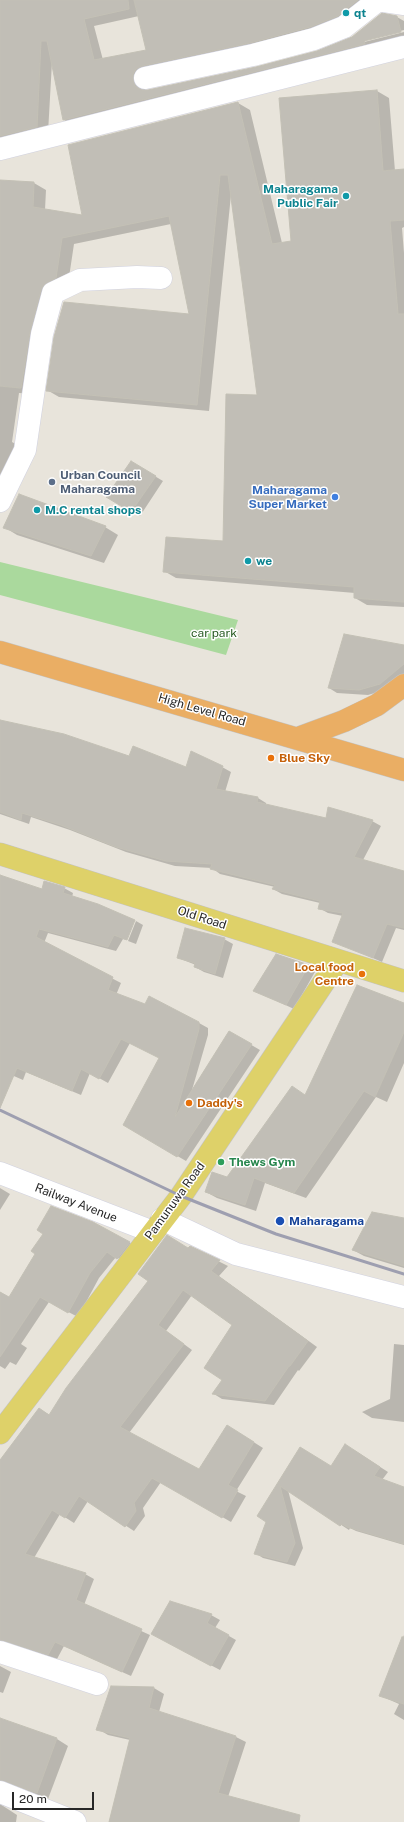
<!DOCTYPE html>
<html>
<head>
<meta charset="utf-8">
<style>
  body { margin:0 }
  #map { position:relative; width:404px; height:1822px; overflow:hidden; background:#e8e4db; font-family:"Public Sans",sans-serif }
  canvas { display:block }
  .scale { position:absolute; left:12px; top:1792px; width:82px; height:18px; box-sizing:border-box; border:2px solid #272727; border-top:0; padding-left:5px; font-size:12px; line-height:14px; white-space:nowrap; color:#272727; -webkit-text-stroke:3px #fff; paint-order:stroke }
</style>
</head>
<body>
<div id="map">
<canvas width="404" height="1822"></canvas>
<div class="scale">20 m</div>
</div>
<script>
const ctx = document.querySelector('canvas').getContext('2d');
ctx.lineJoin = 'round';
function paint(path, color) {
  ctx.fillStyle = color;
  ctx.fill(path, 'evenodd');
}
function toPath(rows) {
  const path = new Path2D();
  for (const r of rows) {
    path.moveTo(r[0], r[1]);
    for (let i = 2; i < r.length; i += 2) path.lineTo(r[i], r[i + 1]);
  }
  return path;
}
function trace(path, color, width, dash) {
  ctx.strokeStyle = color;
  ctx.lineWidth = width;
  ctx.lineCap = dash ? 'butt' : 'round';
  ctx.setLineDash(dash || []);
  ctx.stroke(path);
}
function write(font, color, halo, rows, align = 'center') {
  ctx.font = font + ' "Public Sans",sans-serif';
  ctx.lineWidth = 3;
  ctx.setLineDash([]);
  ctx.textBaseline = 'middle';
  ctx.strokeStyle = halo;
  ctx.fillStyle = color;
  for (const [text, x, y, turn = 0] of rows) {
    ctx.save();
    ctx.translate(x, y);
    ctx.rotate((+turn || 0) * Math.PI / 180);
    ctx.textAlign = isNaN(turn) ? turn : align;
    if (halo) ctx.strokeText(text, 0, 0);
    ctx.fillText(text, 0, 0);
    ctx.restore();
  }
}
paint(toPath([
  [0,562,238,620,226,655,0,595]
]), '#aad99d');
paint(toPath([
  [0,0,377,0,349,22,144,87,146,91,256,68,317,52,349,39,397,17,404,21,404,30,367,39,364,42,404,32,404,40,75,126,64,120,52,62,48,133,10,143,0,137],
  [139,16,147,51,103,60,94,26],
  [377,91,389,98,395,171,404,170,404,227,402,228,404,253,404,607,367,605,355,598,355,593,176,578,164,571,224,542,258,396,231,195,209,411,59,397,47,390,190,315,171,224,74,244,68,284,56,291,33,394,19,393,12,442,21,447,0,480,0,181,34,183,46,190,45,210,83,216,238,103,250,110,282,243,292,242],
  [131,462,163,481,140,516,107,497],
  [4,527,105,527,118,535,104,563,17,535],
  [404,646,404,676,388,689,368,695,337,693,329,688],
  [0,721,129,757,187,768,222,767,231,772,225,792,258,798,266,803,266,805,327,820,329,808,372,821,381,826,363,860,404,872,404,930,396,928,382,962,333,941,343,916,328,913,319,908,320,903,282,894,273,889,275,887,220,874,212,868,175,866,126,852,70,830,31,817,29,824,0,814],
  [0,876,42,891,64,888,73,893,72,897,134,920,126,940,123,939,116,951,48,933,44,943,121,983,116,995,199,1023,208,1028,208,1035,192,1090,229,1032,260,1050,186,1161,124,1125,160,1058,130,1043,108,1083,90,1073,81,1095,26,1072,23,1080,0,1070],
  [136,921,143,925,136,944,128,941],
  [224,939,233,944,223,978,204,972,195,967,196,965,178,958],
  [308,966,316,970,294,1009,255,991],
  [404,1004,404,1063,387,1102,376,1097,306,1198,265,1183,256,1211,217,1198,206,1192,228,1179,306,1096],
  [0,1188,10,1194,0,1210],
  [404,1219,404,1268,364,1256,353,1250],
  [93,1223,139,1248,127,1263,116,1257,99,1278,78,1317,49,1302,21,1344,27,1348,16,1365,10,1362,5,1369,0,1366,0,1292,10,1298],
  [190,1247,228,1266,219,1276,317,1347,299,1371,298,1370,274,1405,222,1399,214,1394,223,1380,233,1325,192,1295,166,1331,192,1350,129,1433,200,1470,236,1431,263,1448,236,1491,246,1496,231,1522,161,1482,143,1508,145,1516,134,1531,88,1501,74,1523,60,1514,34,1558,85,1574,94,1579,84,1605,150,1635,131,1676,64,1646,57,1659,14,1645,7,1644,0,1648,0,1461,39,1409,50,1415],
  [394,1344,404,1345,404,1422,372,1418,362,1412,390,1399],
  [301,1448,331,1467,354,1450,388,1472,382,1480,404,1489,404,1545,356,1531,350,1528,349,1530,288,1490,303,1548,295,1566,263,1558,255,1553,267,1522,259,1516],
  [211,1615,220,1620,215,1628,236,1640,220,1670,161,1639],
  [404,1635,404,1720,394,1714,399,1704,381,1696],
  [0,1666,11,1672,3,1693,0,1692],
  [111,1687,154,1688,164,1694,159,1712,236,1737,246,1742,228,1797,279,1822,110,1822,130,1740,108,1735,98,1729],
  [6,1721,57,1739,68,1746,48,1799,16,1786,10,1786,0,1793,0,1739],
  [0,1804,17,1815,16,1822,0,1822]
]), '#0003');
const building = toPath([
  [0,0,128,0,129,9,84,19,94,60,146,50,134,0,358,0,338,16,310,27,250,43,142,66,136,69,133,74,133,80,135,86,142,90,148,90,256,67,317,51,352,37,382,13,397,16,401,32,364,41,365,44,63,120,47,41,41,41,37,127,0,136,0,0],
  [377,90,383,171,404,169,404,220,390,221,398,314,404,314,404,602,354,598,354,587,163,572,166,537,223,541,226,394,257,395,228,175,220,175,197,405,46,391,54,337,64,302,189,314,169,216,62,238,56,278,44,285,41,290,30,332,21,388,0,386,0,180,34,182,33,207,82,215,68,145,238,102,272,244,291,241,279,98,377,90],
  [131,461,156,476,131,512,106,497,131,461],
  [19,494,106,526,91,556,3,528,19,494],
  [344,634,404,645,404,664,380,684,359,690,328,688,344,634],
  [0,720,64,734,129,756,133,746,186,767,191,751,223,766,216,789,258,797,257,802,326,818,328,807,373,820,354,857,404,871,404,928,387,924,373,958,332,942,343,913,318,909,320,901,272,889,275,885,210,869,212,864,166,861,116,847,61,825,22,813,21,820,0,812,0,720],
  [0,875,42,889,44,881,65,887,63,893,98,904,135,920,127,940,114,935,108,947,39,929,36,937,113,977,108,990,145,1004,149,996,199,1022,199,1029,175,1117,229,1031,252,1044,177,1157,123,1125,159,1058,121,1039,99,1079,81,1069,72,1091,17,1068,0,1108,0,875],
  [185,928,225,938,215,974,194,967,195,963,177,958,185,928],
  [276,954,309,965,286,1005,253,991,276,954],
  [357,985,404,1003,404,1032,375,1097,364,1091,294,1193,254,1178,245,1205,205,1192,212,1172,227,1177,292,1086,305,1095,357,985],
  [51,1206,93,1222,130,1242,117,1259,107,1252,90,1273,68,1313,40,1297,0,1357,0,1292,9,1297,35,1254,31,1251,43,1234,37,1230,51,1206],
  [372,1212,404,1218,404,1266,352,1250,372,1212],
  [167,1235,188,1248,190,1246,220,1260,211,1271,308,1341,290,1366,289,1366,265,1401,212,1394,222,1380,204,1368,232,1325,183,1290,158,1325,184,1344,120,1427,199,1469,227,1425,254,1442,228,1485,238,1490,222,1518,152,1478,134,1503,136,1511,125,1527,79,1496,65,1518,52,1510,25,1554,86,1573,76,1600,142,1629,122,1672,55,1642,48,1655,0,1640,0,1460,39,1408,49,1415,66,1388,148,1281,138,1274,167,1235],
  [345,1444,380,1467,374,1476,404,1487,404,1544,347,1527,342,1524,340,1526,280,1486,295,1543,287,1562,254,1554,266,1522,257,1516,300,1447,331,1466,345,1444],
  [170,1601,212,1614,207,1623,229,1635,211,1666,151,1634,170,1601],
  [402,1637,404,1637,404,1704,379,1696,402,1637],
  [111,1686,154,1687,149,1708,236,1736,218,1793,300,1815,299,1822,109,1822,130,1738,96,1730,111,1686],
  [0,1718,57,1738,37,1793,0,1780,0,1718]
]);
paint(building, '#c1beb6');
trace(building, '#c3c0b5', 1);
const minor = toPath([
  [377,0,404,4],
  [145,78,253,55,314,39,344,27,377,1],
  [0,149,404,47],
  [0,501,25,450,42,334,53,293,80,280,137,277,161,278],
  [0,1173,153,1232],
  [162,1219,236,1254,404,1297],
  [0,1652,97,1684],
  [0,1792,75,1822]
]);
const major = toPath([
  [0,854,404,981],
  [0,1433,181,1196,338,961]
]);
const highway = toPath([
  [0,652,404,770],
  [298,738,344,721,377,705,404,685]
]);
trace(minor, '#d0d1df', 23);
trace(major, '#c3c3c3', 23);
trace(highway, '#c3c3c3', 23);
trace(minor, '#fff', 22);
trace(major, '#ded169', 22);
trace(highway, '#eaae64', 22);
trace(toPath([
  [0,1110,181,1196,276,1234,404,1274]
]), '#9e9fb0', 3);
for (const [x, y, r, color] of [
  [346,13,4,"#0f9aa8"],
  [346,196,4,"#0f9aa8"],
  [52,482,4,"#5c6f8a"],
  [335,497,4,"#3f7fe0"],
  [37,510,4,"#0f9aa8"],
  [248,561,4,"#0f9aa8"],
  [271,758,4,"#e8710a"],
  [362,974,4,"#e8710a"],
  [189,1103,4,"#e8710a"],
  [221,1162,4,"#2e9e5b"],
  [280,1221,5,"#1a4fb4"]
]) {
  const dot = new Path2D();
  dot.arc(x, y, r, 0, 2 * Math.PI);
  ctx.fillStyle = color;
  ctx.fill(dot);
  trace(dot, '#fff', 1.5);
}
write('bold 12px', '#0d838f', '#fff', [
  ["qt",354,13],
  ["Maharagama",338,189,"right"],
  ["Public Fair",338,203,"right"],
  ["M.C rental shops",45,510],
  ["we",256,561]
], 'left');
write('bold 12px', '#4e5e75', '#fff', [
  ["Urban Council",60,475],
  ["Maharagama",60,489]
], 'left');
write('bold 12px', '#366cbe', '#fff', [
  ["Maharagama",327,490],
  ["Super Market",327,504]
], 'right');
write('12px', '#265a21', '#fff', [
  ["car park",214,633]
]);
write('12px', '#272727', '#fff', [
  ["High Level Road",202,710,16],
  ["Old Road",202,918,18],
  ["Pamunuwa Road",175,1201,-54],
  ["Railway Avenue",76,1203,21]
]);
write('bold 12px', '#c56008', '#fff', [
  ["Blue Sky",279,758],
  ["Local food",354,967,"right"],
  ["Centre",354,981,"right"],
  ["Daddy's",197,1103]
], 'left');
write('bold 12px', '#27864d', '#fff', [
  ["Thews Gym",229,1162]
], 'left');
write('bold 12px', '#164399', '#fff', [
  ["Maharagama",289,1221]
], 'left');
</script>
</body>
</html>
